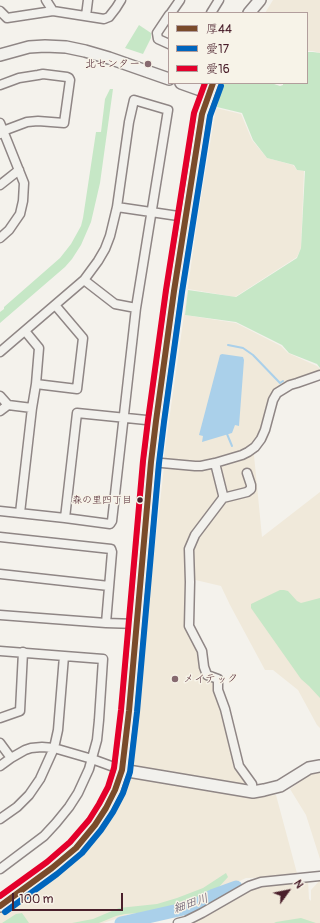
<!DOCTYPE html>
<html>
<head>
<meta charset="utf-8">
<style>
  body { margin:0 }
  #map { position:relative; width:320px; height:923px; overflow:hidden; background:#f4f2ec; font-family:Pangolin,"Klee One",sans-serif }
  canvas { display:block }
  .legend { position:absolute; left:168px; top:12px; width:140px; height:72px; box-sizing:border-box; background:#f7f3e8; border:1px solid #b29e9c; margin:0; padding:5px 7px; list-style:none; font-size:12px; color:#4a1f2b }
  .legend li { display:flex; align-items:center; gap:8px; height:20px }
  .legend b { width:20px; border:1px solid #b29e9c }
  .north { position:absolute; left:268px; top:871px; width:40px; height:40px; -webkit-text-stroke:3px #f7f3e8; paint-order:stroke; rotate:57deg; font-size:11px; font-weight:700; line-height:16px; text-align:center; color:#4a1f2b }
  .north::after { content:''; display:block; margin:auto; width:14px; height:18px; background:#4a1f2b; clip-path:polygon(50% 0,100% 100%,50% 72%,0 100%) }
  .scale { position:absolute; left:12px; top:893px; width:111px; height:18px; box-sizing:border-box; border:2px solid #4a1f2b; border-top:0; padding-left:5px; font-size:12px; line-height:14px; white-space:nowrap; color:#4a1f2b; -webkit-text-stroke:3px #f7f3e8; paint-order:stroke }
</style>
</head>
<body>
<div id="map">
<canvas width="320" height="923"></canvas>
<ul class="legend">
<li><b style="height:5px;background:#7a4b2a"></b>厚44</li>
<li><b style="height:5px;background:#0065bd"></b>愛17</li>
<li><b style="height:5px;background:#e4002b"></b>愛16</li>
</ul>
<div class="north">N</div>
<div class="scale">100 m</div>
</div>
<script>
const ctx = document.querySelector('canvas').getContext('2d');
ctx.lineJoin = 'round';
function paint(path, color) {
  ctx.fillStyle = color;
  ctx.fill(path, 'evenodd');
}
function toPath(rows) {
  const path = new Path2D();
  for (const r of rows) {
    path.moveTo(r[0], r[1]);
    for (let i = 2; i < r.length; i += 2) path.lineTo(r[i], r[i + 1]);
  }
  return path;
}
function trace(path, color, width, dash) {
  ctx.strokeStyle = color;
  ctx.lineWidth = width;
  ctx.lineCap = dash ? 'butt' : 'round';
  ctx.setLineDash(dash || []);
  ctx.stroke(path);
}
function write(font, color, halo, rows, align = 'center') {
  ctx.font = font + ' Pangolin,"Klee One",sans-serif';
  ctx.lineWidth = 3;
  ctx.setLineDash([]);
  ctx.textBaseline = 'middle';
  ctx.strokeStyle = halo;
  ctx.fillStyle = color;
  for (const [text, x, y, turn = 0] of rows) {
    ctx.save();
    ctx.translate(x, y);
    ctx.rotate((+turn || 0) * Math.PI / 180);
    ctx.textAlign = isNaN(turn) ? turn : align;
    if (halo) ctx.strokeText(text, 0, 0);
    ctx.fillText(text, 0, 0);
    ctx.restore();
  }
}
paint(toPath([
  [273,0,320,0,320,53,313,51,307,51,307,13,265,13],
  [224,83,216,108,241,114,252,140,267,158,293,165,297,170,304,171,301,248,297,257,235,297,188,289,185,315,236,323,281,346,288,353,317,366,320,369,320,373,287,382,275,389,269,400,261,431,253,445,262,537,320,492,320,728,317,725,298,690,273,670,265,670,230,605,221,586,187,578,186,625,199,651,201,666,215,680,215,687,249,782,252,797,276,795,298,877,246,878,209,895,186,902,153,912,131,914,103,923,0,923,0,912,67,863,120,786,130,759,146,625,164,467,168,463,164,456,198,216,216,108],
  [320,771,320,859,306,815,290,789,310,774],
  [308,880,309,899,311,901,311,890,320,880,320,923,191,923,252,888,261,884]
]), '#f0e9da');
paint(toPath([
  [139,25,151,33,151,38,143,54,125,48],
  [307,52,313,52,320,53,320,368,317,364,289,353,282,345,236,322,185,315,188,290,236,297,297,258,301,248,305,171,297,170,294,165,267,158,253,140,242,113,217,107,223,83,271,83,280,86,283,85,283,83,307,83],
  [110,89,113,89,100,183,91,222,81,245,72,259,65,267,0,323,0,312,4,309,4,307,60,258,71,244,81,226,83,218,96,132,101,132,105,99],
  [280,590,284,590,288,591,297,601,301,603,320,598,320,698,309,686,301,679,251,608,251,604],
  [226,873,228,877,218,888,209,894,181,904,153,912,125,914,116,916,99,923,72,923,93,919,119,908,157,904,177,898,203,888],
  [22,913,29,923,2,923,16,914],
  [301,918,316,923,274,923,276,922]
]), '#c6e7c6');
paint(toPath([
  [222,354,243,357,244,360,239,426,235,425,232,433,202,442,203,436,199,435,220,355]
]), '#aad0ea');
trace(toPath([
  [228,345,243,348,253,355,280,383,283,381],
  [227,434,232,446]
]), '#aad0ea', 2);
trace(toPath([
  [121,923,192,907,214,895,236,887]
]), '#aad0ea', 13);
const street = toPath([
  [46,0,53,11],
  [0,11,7,18,53,11,104,19,109,17,116,8,121,0],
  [171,13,180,0],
  [211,13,219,0],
  [169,15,157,33,158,39,169,44],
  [86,16,88,0],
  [0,85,19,78,38,75,43,74,67,77,69,78,70,80,64,123,38,121,27,122,3,131,0,134],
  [0,123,24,183,23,201,20,214,9,230,0,238],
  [0,185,19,170],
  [84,280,115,304,136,308],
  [0,352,84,280,98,261,105,249,110,236,117,207,185,217],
  [36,384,77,389,83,338,55,305],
  [0,396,8,405],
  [0,411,8,405,32,408],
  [151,462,195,466,201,466,215,463,242,455,248,452,255,447,261,439,265,430,273,400,277,393,290,385,297,383,320,375],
  [215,463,223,495,223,498,195,535,189,549,190,582,189,626,202,651,204,667,207,675,218,679,218,690,225,709,239,766,252,784,253,792],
  [223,498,247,492,251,489,251,485,247,473],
  [0,511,65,518,77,413,156,421],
  [20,513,32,408,36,384,39,348,25,331],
  [65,518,110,524,112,521,136,308,168,110,134,100,129,122,117,207],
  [0,537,111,549,112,552,106,623],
  [0,574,109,586],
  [0,615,106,623,137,624],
  [0,651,103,659,99,720,97,740,89,769,78,793,69,807,56,823,44,836,0,869],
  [0,718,20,711,23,652],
  [0,743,11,758],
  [0,766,11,758,25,750,31,748,42,747,54,748,92,759,122,770],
  [0,819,17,807,29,795,40,779,54,748,58,730,64,656],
  [178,923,186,921,202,913,249,886,261,882,320,876]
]);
const secondary = toPath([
  [249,13,260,0],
  [0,55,29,47,45,46,66,47,85,51,109,58,169,79],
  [181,83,209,93],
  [122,770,253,792,264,790,280,786,309,768,320,766],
  [0,906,52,868,76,848,95,825,106,808,115,790,122,770,129,711,151,462,156,421,174,291,195,160,202,114,213,83]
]);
trace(street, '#8f8685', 11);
trace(secondary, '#8f8685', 14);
trace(street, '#f2f1ed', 8);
trace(secondary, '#f2f1ed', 11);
trace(toPath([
  [0,906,52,868,76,848,95,825,106,808,115,790,122,770,129,711,151,462,156,421,174,291,202,114,213,83]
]), '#7a4b2a', 6);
trace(toPath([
  [5,912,57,874,82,853,101,830,113,812,123,793,130,772,137,712,159,463,164,422,182,292,210,116,221,86]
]), '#0065bd', 6);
trace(toPath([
  [0,896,47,862,70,842,89,820,99,804,108,787,114,768,121,710,143,461,148,420,166,290,194,113,205,83]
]), '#e4002b', 6);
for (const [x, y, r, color] of [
  [148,64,4,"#86696f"],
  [140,500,3.5,"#4a1f2b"],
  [175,679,4,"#86696f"]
]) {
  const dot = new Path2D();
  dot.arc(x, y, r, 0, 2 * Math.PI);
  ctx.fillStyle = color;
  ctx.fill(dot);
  trace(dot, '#f7f3e8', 1.5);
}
write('10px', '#4a1f2b', '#f7f3e8', [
  ["森の里四丁目",132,500]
], 'right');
write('11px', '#4a1f2b', '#f7f3e8', [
  ["北センター",140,64],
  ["メイテック",183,679,"left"]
], 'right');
write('italic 12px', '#5e5064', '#f7f3e8', [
  ["細田川",191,904,-19]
]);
</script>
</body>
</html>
